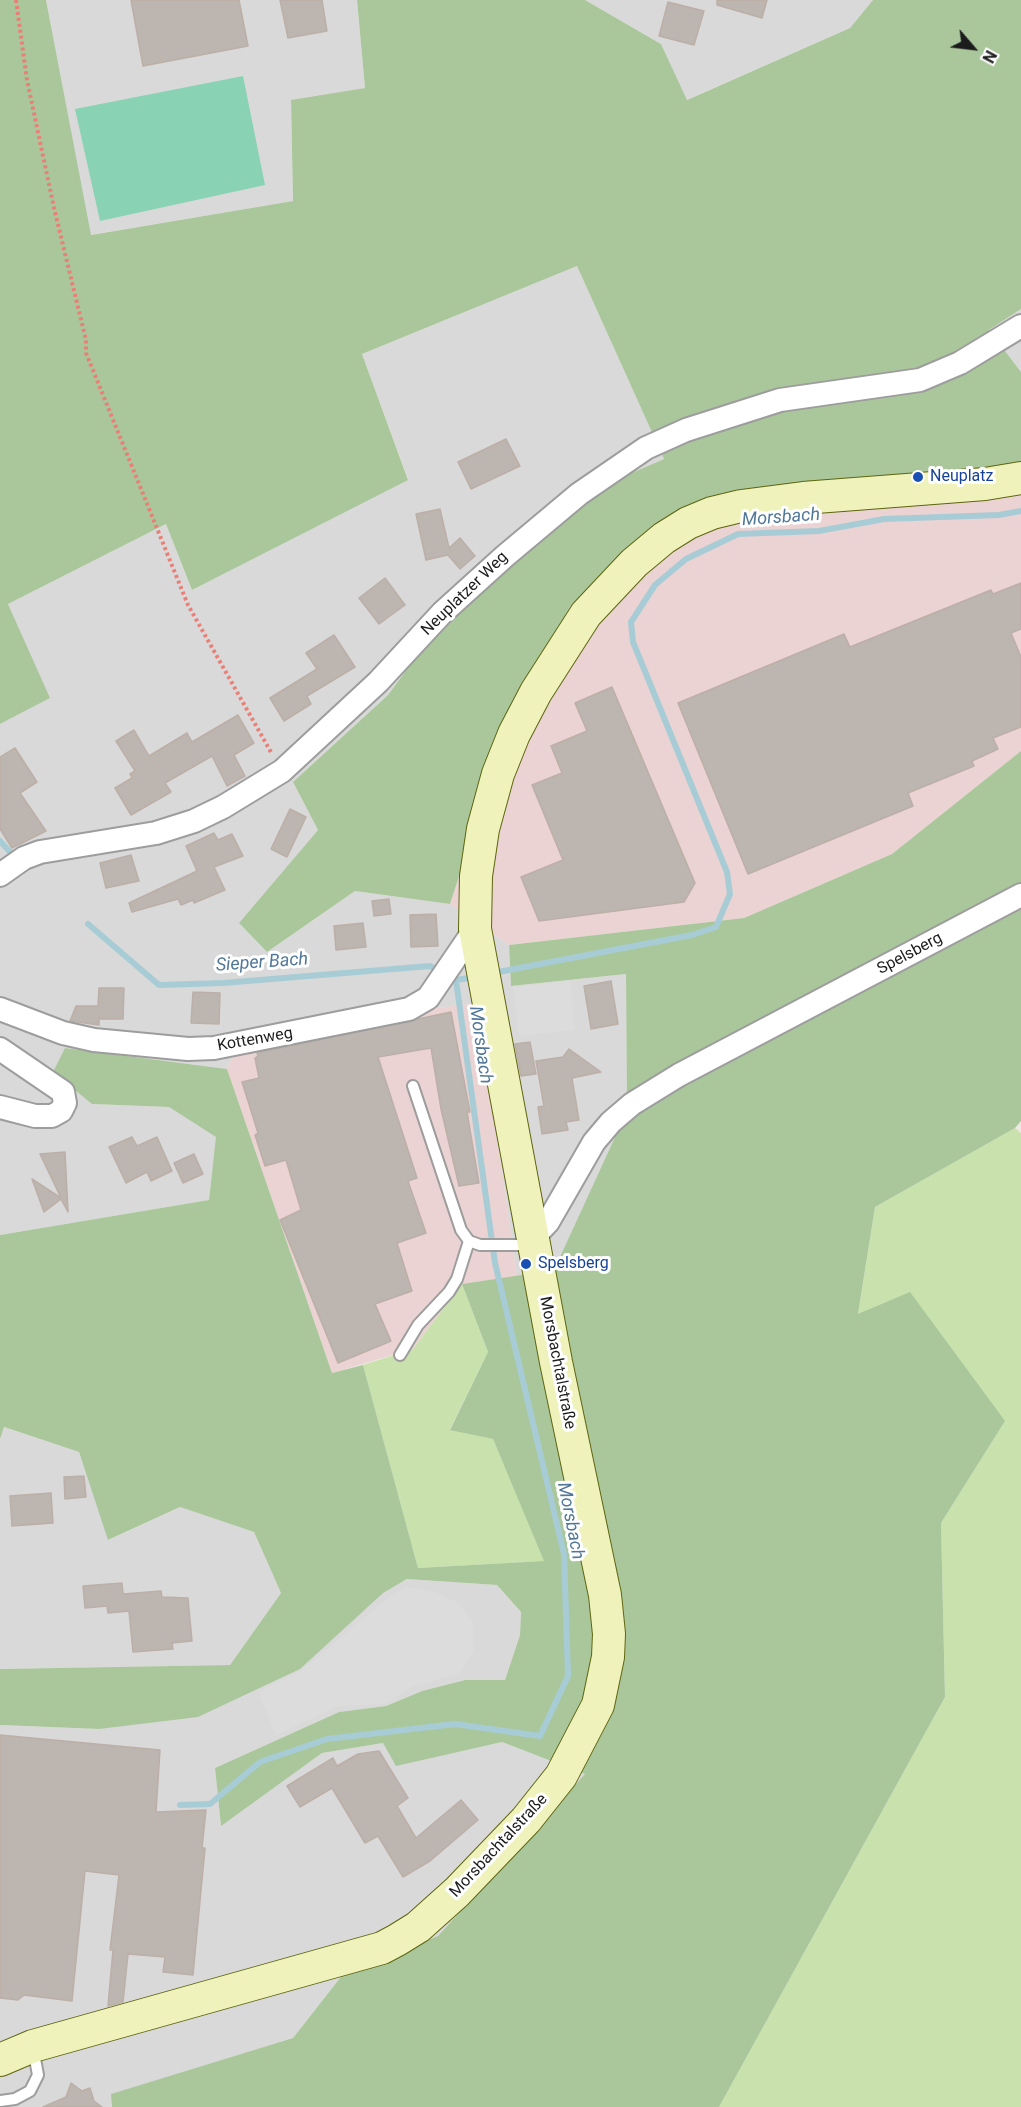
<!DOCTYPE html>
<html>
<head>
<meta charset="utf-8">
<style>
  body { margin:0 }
  #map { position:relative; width:1021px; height:2107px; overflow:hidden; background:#ece9e3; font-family:Roboto,sans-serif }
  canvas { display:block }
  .north { position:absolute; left:943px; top:18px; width:60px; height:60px; -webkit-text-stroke:4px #fff; paint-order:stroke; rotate:118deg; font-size:16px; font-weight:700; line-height:24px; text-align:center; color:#1c1c1c }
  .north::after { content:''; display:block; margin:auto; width:21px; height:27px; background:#1c1c1c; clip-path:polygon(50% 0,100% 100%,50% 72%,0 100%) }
</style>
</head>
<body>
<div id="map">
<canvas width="1021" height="2107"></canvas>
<div class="north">N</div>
</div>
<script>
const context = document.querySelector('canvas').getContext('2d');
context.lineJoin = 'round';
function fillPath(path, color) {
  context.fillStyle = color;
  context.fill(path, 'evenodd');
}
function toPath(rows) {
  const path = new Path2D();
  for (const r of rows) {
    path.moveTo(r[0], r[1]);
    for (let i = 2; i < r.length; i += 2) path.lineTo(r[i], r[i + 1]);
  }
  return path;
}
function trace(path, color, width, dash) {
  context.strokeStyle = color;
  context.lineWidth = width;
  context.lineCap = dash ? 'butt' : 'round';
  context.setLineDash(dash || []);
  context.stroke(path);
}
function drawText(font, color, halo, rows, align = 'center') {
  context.font = font + ' Roboto,sans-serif';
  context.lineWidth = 6;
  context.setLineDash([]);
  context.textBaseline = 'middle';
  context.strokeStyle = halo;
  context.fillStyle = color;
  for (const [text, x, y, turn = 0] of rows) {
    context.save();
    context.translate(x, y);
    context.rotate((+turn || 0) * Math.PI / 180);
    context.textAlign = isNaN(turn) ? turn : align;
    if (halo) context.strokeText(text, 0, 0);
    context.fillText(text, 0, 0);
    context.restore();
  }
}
fillPath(toPath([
  [46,0,357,0,365,88,291,101,293,201,90,235],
  [585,0,873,0,850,28,686,100,661,44],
  [577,266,664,459,576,497,443,620,388,695,293,782,318,830,239,923,267,952,355,891,450,904,509,945,511,986,626,974,627,1111,554,1270,517,1276,478,1003,245,1032,227,1069,65,1048,92,1104,169,1107,217,1137,209,1200,0,1235,0,724,49,698,8,604,166,524,192,590,408,479,362,354],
  [1021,309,1021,372,989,330],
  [3,1427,79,1452,109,1540,180,1507,254,1532,281,1593,230,1665,0,1669,0,1439],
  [408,1579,497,1585,521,1612,520,1635,505,1680,465,1680,422,1691,386,1706,339,1712,215,1768,221,1825,322,1753,383,1743,396,1765,502,1742,585,1774,438,1936,344,1973,293,2038,112,2094,112,2107,0,2107,0,1725,99,1729]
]), '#dad9d9');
fillPath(toPath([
  [1021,463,1021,751,892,854,744,918,509,945,450,904,515,705,570,607,654,526],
  [478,1003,517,1276,462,1284,413,1349,332,1373,227,1069,245,1032]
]), '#ebd3d3');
fillPath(toPath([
  [1015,1128,1021,1133,1021,2107,719,2107,945,1697,941,1523,1005,1421,858,1315,875,1207],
  [462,1284,488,1352,450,1429,493,1439,545,1561,418,1568,363,1365,413,1349]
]), '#c8e1ad');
fillPath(toPath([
  [0,0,46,0,91,235,293,201,291,100,365,88,357,0,585,0,661,44,687,100,850,28,873,0,1021,0,1021,309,989,330,1021,372,1021,463,654,526,570,607,515,705,450,904,355,891,267,952,239,923,318,830,293,782,388,695,443,620,576,497,664,459,577,266,362,354,408,480,192,590,166,524,8,604,50,698,0,724],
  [1021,751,1021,1121,1015,1128,875,1207,858,1314,910,1292,1005,1421,941,1523,945,1697,719,2107,112,2107,111,2094,293,2038,344,1973,438,1936,585,1774,502,1742,396,1766,383,1743,322,1753,221,1826,215,1768,339,1712,386,1706,422,1691,465,1680,505,1680,520,1635,521,1612,497,1585,407,1579,383,1593,300,1669,198,1717,99,1729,0,1725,0,1669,230,1665,281,1593,254,1532,180,1507,108,1540,79,1452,4,1427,0,1439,0,1235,209,1200,216,1137,169,1107,92,1104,53,1072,65,1048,227,1069,332,1373,363,1365,418,1568,544,1561,493,1439,450,1430,488,1352,462,1284,554,1270,627,1111,626,974,511,986,509,945,744,918,892,854]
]), '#aac79c');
fillPath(toPath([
  [243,76,265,185,100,221,75,109]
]), '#89d3b4');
fillPath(toPath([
  [570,981,575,1030,519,1036,513,987],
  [407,1587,433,1591,459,1603,473,1622,474,1651,460,1673,414,1686,385,1704,339,1706,276,1735,258,1692,301,1671,391,1595]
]), '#dcdcdc');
trace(toPath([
  [0,841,11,853],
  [88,924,159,985,223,983,430,966,441,972],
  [493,973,692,935,716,927,730,894,727,872,633,642,631,622,655,585,686,559,738,534,819,531,884,519,999,515,1021,511],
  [180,1805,210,1804,260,1762,327,1739,455,1724,540,1736,568,1676,564,1554,495,1263,456,980,475,977]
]), '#a7ccd5', 6);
const building = toPath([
  [131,0,239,0,248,46,143,66,131,0],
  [280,0,322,0,327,31,288,38,280,0],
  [717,0,767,0,762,18,717,5,717,0],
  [668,2,704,11,694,45,659,36,668,2],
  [506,439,520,466,471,489,458,462,506,439],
  [440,509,449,548,460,538,475,556,460,569,448,555,426,560,416,514,440,509],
  [385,578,405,605,379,624,359,598,385,578],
  [1021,583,1021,629,1011,633,1021,657,1021,727,993,738,998,749,972,761,974,766,908,793,913,806,748,874,678,703,844,634,850,647,991,590,993,594,1021,583],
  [334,635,355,667,307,696,311,704,284,721,270,698,317,669,306,653,334,635],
  [612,687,695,883,684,902,539,921,521,877,563,860,532,785,562,773,551,746,587,731,575,703,612,687],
  [238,715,254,743,234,755,245,776,227,786,212,756,165,783,171,792,131,815,115,788,132,778,130,774,135,771,116,741,134,730,149,756,187,733,192,742,238,715],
  [15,748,37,782,20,793,46,831,12,848,0,829,0,757,15,748],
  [290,809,306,817,287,857,271,849,290,809],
  [214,833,218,840,232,834,243,856,214,867,225,890,194,903,193,900,181,905,178,899,132,912,129,903,197,871,186,846,214,833],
  [131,855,139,881,106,888,100,863,131,855],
  [389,899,391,914,374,916,372,901,389,899],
  [436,914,438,946,411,947,410,915,436,914],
  [363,923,366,947,336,950,334,926,363,923],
  [611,981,618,1024,591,1029,584,986,611,981],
  [99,988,124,988,123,1019,99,1019,99,1025,70,1021,76,1006,98,1006,99,988],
  [193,992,220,993,219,1024,191,1023,193,992],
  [451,1012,470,1112,467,1112,479,1183,459,1186,441,1109,431,1048,378,1057,417,1178,408,1181,426,1233,397,1243,412,1291,375,1304,391,1341,338,1363,280,1220,301,1210,286,1160,265,1166,255,1135,258,1133,242,1082,259,1078,255,1058,258,1056,257,1053,451,1012],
  [530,1042,536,1074,521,1076,515,1044,530,1042],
  [569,1049,601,1072,572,1078,579,1120,566,1122,568,1130,542,1134,538,1107,544,1106,536,1061,563,1057,569,1049],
  [132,1137,137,1146,157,1137,172,1171,151,1181,147,1172,126,1183,109,1147,132,1137],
  [65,1152,68,1212,61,1199,44,1212,32,1179,61,1198,40,1154,65,1152],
  [194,1154,203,1174,183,1183,174,1163,194,1154],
  [84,1476,86,1497,65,1499,64,1477,84,1476],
  [51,1493,53,1523,12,1526,10,1496,51,1493],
  [122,1583,123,1594,161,1591,162,1597,188,1598,192,1641,172,1643,173,1649,133,1652,129,1611,108,1613,107,1606,85,1608,83,1586,122,1583],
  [0,1735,160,1750,156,1812,206,1810,202,1848,205,1848,193,1975,163,1972,165,1957,128,1954,123,2002,108,2006,113,1950,110,1950,119,1875,85,1871,72,2001,24,1995,18,2000,0,1998,0,1735],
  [379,1751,408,1798,397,1806,416,1838,461,1800,478,1820,430,1861,403,1877,378,1836,365,1843,332,1788,300,1807,287,1786,333,1758,337,1766,358,1754,379,1751],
  [71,2083,82,2091,90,2088,94,2101,102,2107,43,2107,66,2097,71,2083]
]);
fillPath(building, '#bcb5b0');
trace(building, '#bcafa7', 1.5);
const lane = toPath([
  [413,1086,461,1230,469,1241,480,1245,530,1245],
  [400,1355,418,1325,449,1292,457,1279,469,1241],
  [0,2101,15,2099,30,2091,38,2075,33,2048]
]);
const street = toPath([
  [0,875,24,858,40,852,156,833,194,821,223,807,282,771,378,682,442,613,505,556,579,494,646,448,686,430,780,400,920,380,960,363,1021,326],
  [0,1009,63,1033,94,1040,188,1049,214,1048,409,1009,428,998,475,929],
  [0,1049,63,1092,65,1103,61,1111,52,1116,35,1116,0,1107],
  [532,1239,548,1222,594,1142,611,1122,632,1104,679,1075,1021,895]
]);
const secondary = toPath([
  [0,2060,33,2046,382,1948,397,1940,418,1927,457,1892,526,1820,561,1776,598,1705,608,1657,609,1634,605,1595,556,1362,475,929,476,876,483,829,498,774,514,734,536,692,586,614,634,563,664,538,688,523,712,513,741,506,803,498,985,484,1021,478]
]);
trace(lane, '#9d9d9d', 14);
trace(street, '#9d9d9d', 26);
trace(secondary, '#5e6510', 34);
trace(toPath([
  [16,0,27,80,54,208,86,340,86,353,188,605,272,754]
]), '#e97f76', 4, [3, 3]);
trace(lane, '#fff', 10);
trace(street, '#fff', 22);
trace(secondary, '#f0f2bb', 32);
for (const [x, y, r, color] of [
  [918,477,6,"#1a4fb4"],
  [526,1264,6,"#1a4fb4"]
]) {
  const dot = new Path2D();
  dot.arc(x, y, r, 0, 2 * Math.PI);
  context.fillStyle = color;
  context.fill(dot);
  trace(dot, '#fff', 2);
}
drawText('16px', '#164399', '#fff', [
  ["Neuplatz",930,477],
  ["Spelsberg",538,1264]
], 'left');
drawText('16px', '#1c1c1c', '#fff', [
  ["Neuplatzer Weg",465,594,-44],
  ["Spelsberg",910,954,-28],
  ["Kottenweg",255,1040,-10],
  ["Morsbachtalstraße",557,1363,79],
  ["Morsbachtalstraße",499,1846,-47]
]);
drawText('italic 18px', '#517799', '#fff', [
  ["Morsbach",781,518,-4],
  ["Sieper Bach",262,963,-4],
  ["Morsbach",480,1045,82],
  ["Morsbach",570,1521,79]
]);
</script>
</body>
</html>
